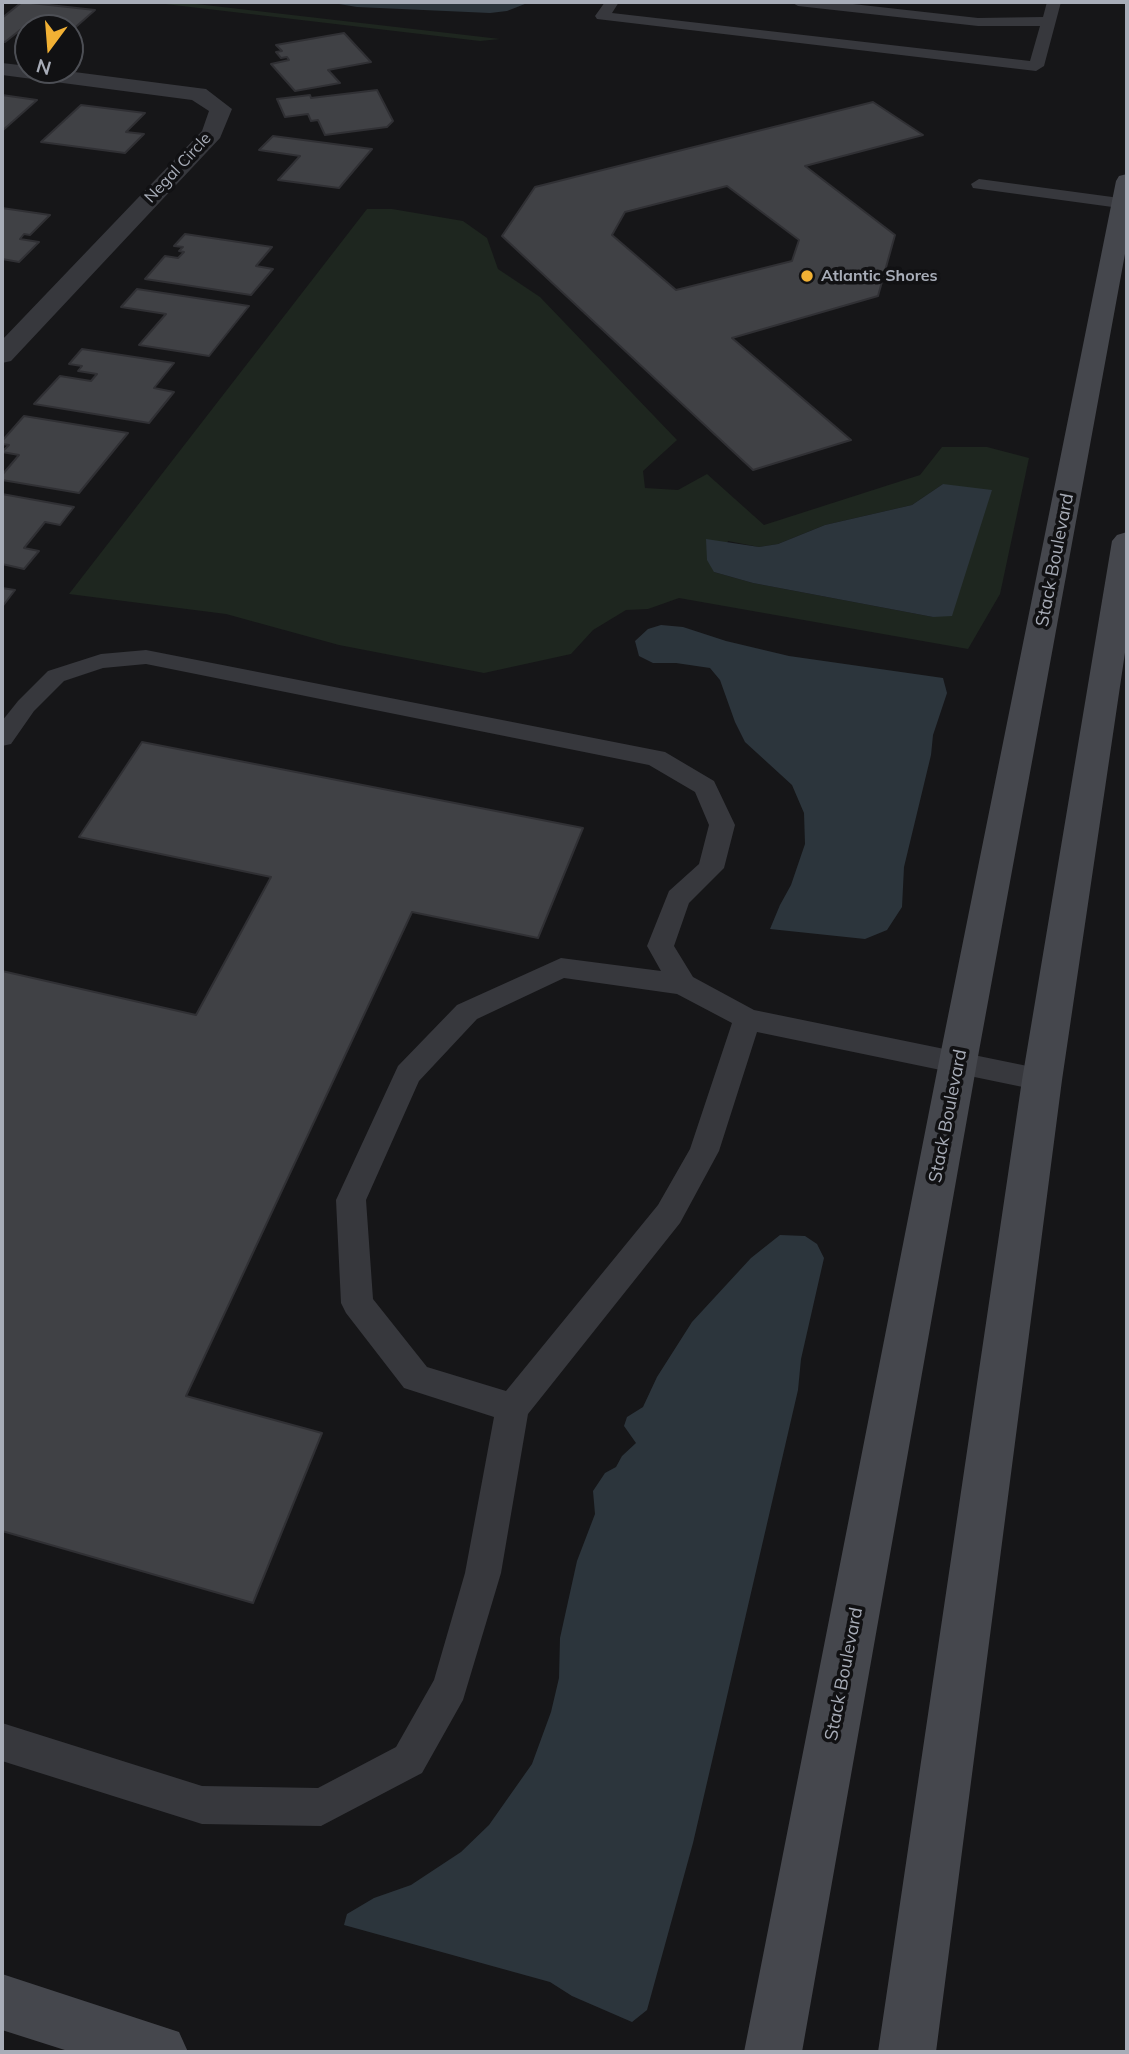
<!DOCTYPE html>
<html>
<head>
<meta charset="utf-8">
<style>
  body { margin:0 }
  #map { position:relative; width:1129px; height:2054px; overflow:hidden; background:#161618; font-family:Mulish,sans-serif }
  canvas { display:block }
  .frame { position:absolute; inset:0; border:4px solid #a8adb8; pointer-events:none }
  .north { position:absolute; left:14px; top:14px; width:70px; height:70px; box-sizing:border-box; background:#111113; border:2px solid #4d4f55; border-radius:50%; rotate:196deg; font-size:19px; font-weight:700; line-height:28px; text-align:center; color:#a8adb8 }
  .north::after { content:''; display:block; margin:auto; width:24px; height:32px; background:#f2b134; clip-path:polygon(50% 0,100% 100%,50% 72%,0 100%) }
</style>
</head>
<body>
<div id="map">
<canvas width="1129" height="2054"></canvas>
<div class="frame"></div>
<div class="north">N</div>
</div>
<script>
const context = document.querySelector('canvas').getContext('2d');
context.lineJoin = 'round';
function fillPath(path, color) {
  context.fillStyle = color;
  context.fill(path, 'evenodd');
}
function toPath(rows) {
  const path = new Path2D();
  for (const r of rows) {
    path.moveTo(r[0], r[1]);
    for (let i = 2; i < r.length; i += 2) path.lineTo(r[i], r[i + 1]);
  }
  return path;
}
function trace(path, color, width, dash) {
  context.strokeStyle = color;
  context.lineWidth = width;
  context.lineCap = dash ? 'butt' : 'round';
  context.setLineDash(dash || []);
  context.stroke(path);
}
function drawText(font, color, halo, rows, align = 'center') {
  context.font = font + ' Mulish,sans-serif';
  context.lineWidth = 7;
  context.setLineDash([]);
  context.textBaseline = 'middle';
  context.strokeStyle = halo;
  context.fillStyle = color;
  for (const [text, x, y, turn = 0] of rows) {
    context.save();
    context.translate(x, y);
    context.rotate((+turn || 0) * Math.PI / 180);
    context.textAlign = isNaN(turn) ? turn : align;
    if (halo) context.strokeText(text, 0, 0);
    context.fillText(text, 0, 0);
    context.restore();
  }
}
fillPath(toPath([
  [148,2,179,2,500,39,480,41],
  [367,209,392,209,463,221,487,238,498,269,540,297,677,440,643,471,645,488,678,490,707,474,764,525,920,475,942,447,987,447,1029,458,1000,594,968,649,679,598,648,609,626,610,593,630,571,654,484,673,339,645,226,614,69,594],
  [943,484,933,617,753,583,714,572,728,541,759,547,778,544,825,525,912,505]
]), '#1e261f');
fillPath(toPath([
  [327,2,530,2,507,11,490,13,357,7],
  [943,484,992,490,952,616,933,617,753,583,714,572,707,560,706,539,759,547,778,544,825,525,912,505],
  [661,625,683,627,726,641,789,656,943,678,947,693,933,735,931,755,904,867,902,907,887,930,865,939,770,929,780,905,791,885,805,844,804,813,792,785,745,742,735,722,720,680,710,668,676,663,653,663,639,656,635,641,648,629],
  [780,1235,805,1236,817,1244,824,1258,801,1359,798,1390,693,1843,647,2010,632,2022,572,1996,550,1982,344,1925,347,1914,374,1898,411,1885,461,1852,489,1825,532,1764,551,1712,559,1678,560,1638,577,1561,595,1514,593,1491,605,1473,616,1467,622,1456,636,1443,624,1426,627,1417,643,1407,657,1377,692,1322,751,1258]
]), '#2c353c');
const building = toPath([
  [22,2,95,10,70,32,70,28,24,27,5,42,2,41,2,18,22,2],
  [344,33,371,62,328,70,340,83,295,91,271,64,289,60,287,57,281,58,276,52,282,51,276,45,344,33],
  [377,90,393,121,387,127,325,135,318,120,311,121,308,114,285,117,277,99,310,95,311,98,377,90],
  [2,95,37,100,2,131,2,95],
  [873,102,923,135,805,166,895,235,878,296,732,338,851,440,753,470,502,236,535,187,873,102],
  [727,186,799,240,792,261,676,290,612,235,625,212,727,186],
  [81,105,145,113,126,132,144,134,125,153,41,142,81,105],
  [273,136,372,149,339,188,278,180,300,156,259,150,273,136],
  [2,208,50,215,30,235,24,234,20,239,39,242,19,262,2,259,2,208],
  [185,234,272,247,256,266,273,269,251,295,145,279,165,256,178,258,184,252,179,251,183,247,174,246,185,234],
  [137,289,249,306,209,356,139,345,166,314,121,307,137,289],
  [82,349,174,363,154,388,174,392,149,423,34,404,60,376,91,381,97,374,78,371,82,366,69,364,82,349],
  [24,416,128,433,79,493,2,480,2,475,19,455,2,452,9,445,2,444,2,441,24,416],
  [2,494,74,507,60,525,45,522,24,548,39,551,24,569,2,564,2,494],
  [2,588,15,590,2,607,2,588],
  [142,742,583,828,538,938,412,912,186,1396,322,1433,253,1603,2,1531,2,971,196,1015,271,877,79,837,142,742]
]);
fillPath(building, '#404145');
trace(building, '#303034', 2);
fillPath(toPath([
  [605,2,619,2,612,13,1030,61,1040,26,978,26,798,6,791,2,835,2,978,18,1043,17,1047,2,1061,2,1044,66,1036,71,597,19,595,16,605,2],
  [979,179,1127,199,1127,209,973,188,971,184,979,179],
  [146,650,665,752,714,781,735,825,724,868,689,903,674,946,693,977,754,1010,1042,1069,1052,1072,1056,1080,1052,1088,1042,1091,757,1032,719,1151,680,1223,528,1414,501,1573,463,1700,422,1773,321,1826,202,1824,2,1761,2,1723,202,1786,318,1788,396,1747,434,1680,465,1573,494,1417,404,1388,346,1313,341,1303,336,1200,398,1066,457,1005,561,958,661,971,647,946,669,891,699,864,709,825,695,792,649,765,146,664,103,668,64,681,34,711,11,744,2,746,2,721,18,701,48,671,101,654,146,650],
  [564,978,677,994,732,1023,690,1149,658,1205,506,1391,427,1367,373,1299,366,1200,419,1081,477,1019,564,978]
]), '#37383d');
fillPath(toPath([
  [2,63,28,66,28,70,59,70,198,88,206,89,232,109,220,138,11,361,2,363,2,340,202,131,209,111,192,100,2,75,2,63]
]), '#37383d');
fillPath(toPath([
  [1127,174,1127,243,979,1051,802,2052,744,2052,941,1051,1116,181,1119,176,1127,174],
  [1127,532,1127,639,1062,1080,936,2052,878,2052,1022,1080,1112,541,1117,535,1127,532],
  [2,1974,179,2032,188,2052,71,2052,2,2030,2,1974]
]), '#45474d');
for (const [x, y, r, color] of [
  [807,276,7,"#f2b134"]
]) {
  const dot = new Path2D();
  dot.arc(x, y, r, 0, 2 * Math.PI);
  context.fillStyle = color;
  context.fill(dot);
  trace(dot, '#111113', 2.5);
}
drawText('16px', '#a8adb8', '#111113', [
  ["Negal Circle",178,168,-47]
]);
drawText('bold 16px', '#a8adb8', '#111113', [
  ["Atlantic Shores",821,276]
], 'left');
drawText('18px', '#a8adb8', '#111113', [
  ["Stack Boulevard",1055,560,-79],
  ["Stack Boulevard",948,1116,-79],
  ["Stack Boulevard",844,1674,-79]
]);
</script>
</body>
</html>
